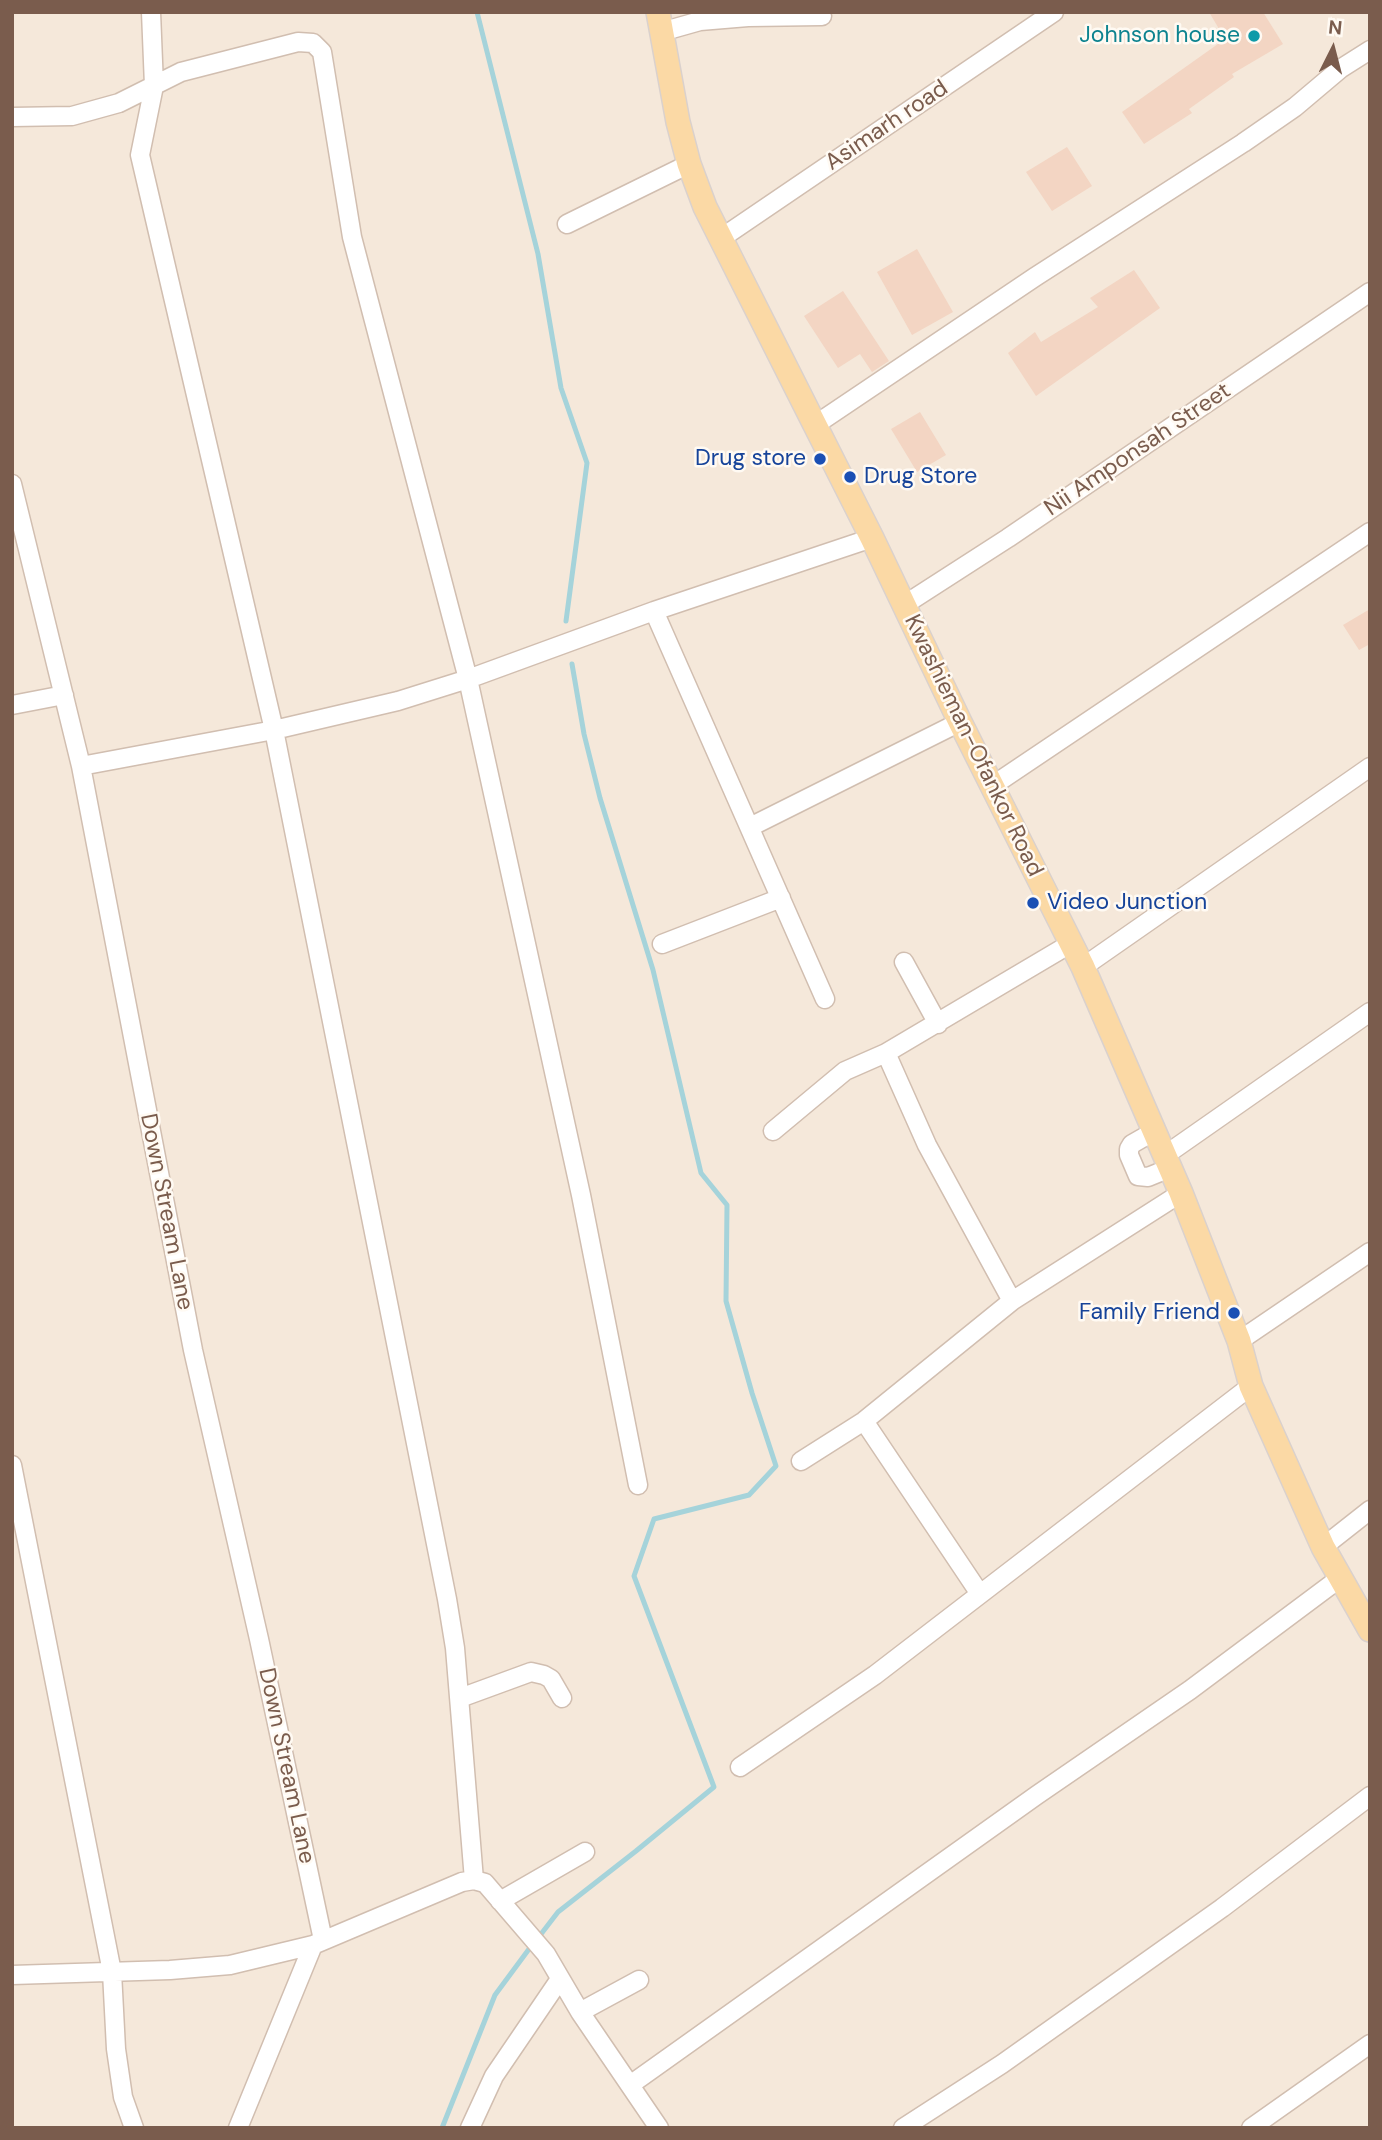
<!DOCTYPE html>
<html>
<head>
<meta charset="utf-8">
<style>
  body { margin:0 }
  #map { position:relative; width:1382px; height:2140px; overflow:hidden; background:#fdf6ec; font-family:"DM Sans",sans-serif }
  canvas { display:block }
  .frame { position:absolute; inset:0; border:14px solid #7a5c4d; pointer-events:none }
  .north { position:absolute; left:1298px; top:14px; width:70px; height:70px; -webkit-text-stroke:5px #fffaf3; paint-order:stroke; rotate:6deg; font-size:19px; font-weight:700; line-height:28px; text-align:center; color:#7a5c4d }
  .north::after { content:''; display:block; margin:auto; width:24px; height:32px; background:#7a5c4d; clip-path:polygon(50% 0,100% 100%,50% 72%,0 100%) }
</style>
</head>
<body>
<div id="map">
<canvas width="1382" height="2140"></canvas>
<div class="frame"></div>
<div class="north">N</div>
</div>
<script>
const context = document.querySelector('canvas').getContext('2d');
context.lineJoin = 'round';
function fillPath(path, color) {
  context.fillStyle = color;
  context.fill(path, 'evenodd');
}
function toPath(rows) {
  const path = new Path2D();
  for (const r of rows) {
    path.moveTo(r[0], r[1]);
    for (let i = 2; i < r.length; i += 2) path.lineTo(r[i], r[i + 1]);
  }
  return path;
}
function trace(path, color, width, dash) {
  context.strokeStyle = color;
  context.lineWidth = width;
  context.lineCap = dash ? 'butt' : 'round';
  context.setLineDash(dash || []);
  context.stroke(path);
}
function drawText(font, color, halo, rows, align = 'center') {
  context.font = font + ' "DM Sans",sans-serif';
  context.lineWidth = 5;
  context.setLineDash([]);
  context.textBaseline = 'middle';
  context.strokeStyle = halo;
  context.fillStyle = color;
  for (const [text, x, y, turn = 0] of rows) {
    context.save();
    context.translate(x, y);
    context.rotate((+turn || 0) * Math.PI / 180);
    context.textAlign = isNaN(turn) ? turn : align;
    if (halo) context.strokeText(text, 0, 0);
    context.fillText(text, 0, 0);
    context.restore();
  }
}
fillPath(toPath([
  [12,12,1370,12,1370,2128,12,2128]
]), '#f5e8da');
trace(toPath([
  [477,12,538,254,561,388,587,463,566,621],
  [538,1938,558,1912,636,1851,714,1787,634,1576,654,1519,749,1495,776,1466,752,1393,726,1301,727,1205,701,1173,653,970,600,798,584,734,572,664],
  [442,2128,495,1995,532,1945]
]), '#a5d3da', 5);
fillPath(toPath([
  [1209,12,1263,12,1283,44,1232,74,1234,77,1189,109,1192,113,1144,144,1122,112,1225,39],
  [1067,147,1092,186,1052,211,1026,172],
  [917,249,953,312,912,335,877,272],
  [1134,270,1160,308,1036,396,1008,353,1035,332,1041,342,1098,307,1090,298],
  [843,291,889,361,872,372,860,354,838,368,804,316],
  [920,412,946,455,917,472,891,429],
  [1370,609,1370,644,1359,650,1343,625]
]), '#f3d5c3');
const minor = toPath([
  [151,12,154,86,140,155,274,730,447,1599,455,1648,474,1880],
  [661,32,700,21,748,17,822,16],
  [12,117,72,116,119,103,181,72,298,42,313,43,322,52,352,237,468,679,581,1195,638,1485],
  [567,224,689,164],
  [720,239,1054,12],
  [815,425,1035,277,1243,143,1295,107,1340,69,1370,50],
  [12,484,81,766,193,1350,259,1639,323,1940],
  [904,605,1008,538,1370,292],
  [654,611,825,999],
  [12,705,64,695],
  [81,766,274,730,398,701,468,679,654,611,872,538],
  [992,786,1370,532],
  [750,827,960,722],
  [662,944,781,898],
  [904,962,938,1024],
  [1083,967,1370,767],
  [886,1053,927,1145,1012,1301],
  [773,1131,845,1071,886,1053,1070,944],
  [1153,1132,1132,1144,1129,1149,1129,1155,1138,1176,1148,1177,1170,1168],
  [1164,1156,1370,1012],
  [1239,1341,1370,1252],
  [864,1421,980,1594],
  [801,1461,864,1421,1012,1301,1181,1193],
  [12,1465,112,1972,116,2049,123,2097,134,2128],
  [1323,1547,1370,1510],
  [460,1698,531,1672,544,1675,551,1679,562,1698],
  [740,1767,875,1675,1251,1386],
  [500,1901,585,1852],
  [12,1975,170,1970,230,1965,313,1945,462,1882,474,1880,485,1883,546,1954,580,2012,659,2128],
  [580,2012,639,1980],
  [630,2085,1037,1795,1190,1690,1340,1578],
  [238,2128,313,1945],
  [470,2128,494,2076,560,1979],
  [903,2128,1002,2064,1222,1908,1370,1796],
  [1251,2128,1370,2044]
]);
const major = toPath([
  [658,12,678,122,689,164,705,207,872,538,960,722,1083,967,1181,1193,1239,1341,1251,1386,1323,1547,1370,1630]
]);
trace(minor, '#d1beb0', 21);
trace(major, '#dad1cd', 26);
trace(minor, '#fff', 18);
trace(major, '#fbd9a5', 23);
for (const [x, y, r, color] of [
  [1254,36,7,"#0f9aa8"],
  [820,459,7,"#1a4fb4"],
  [850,477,7,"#1a4fb4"],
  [1033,903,7,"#1a4fb4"],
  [1234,1313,7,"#1a4fb4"]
]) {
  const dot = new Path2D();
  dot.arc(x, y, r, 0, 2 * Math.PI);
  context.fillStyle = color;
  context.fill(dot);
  trace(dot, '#fffaf3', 2.5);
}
drawText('23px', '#0d838f', '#fffaf3', [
  ["Johnson house",1240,36]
], 'right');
drawText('23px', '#7a5c4d', '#fffaf3', [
  ["Asimarh road",887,126,-34],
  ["Nii Amponsah Street",1138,450,-34],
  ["Kwashieman-Ofankor Road",973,746,64],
  ["Down Stream Lane",166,1212,79],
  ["Down Stream Lane",286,1766,78]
]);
drawText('23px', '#164399', '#fffaf3', [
  ["Drug store",806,459],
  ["Drug Store",864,477,"left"],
  ["Video Junction",1047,903,"left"],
  ["Family Friend",1220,1313]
], 'right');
</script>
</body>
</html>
